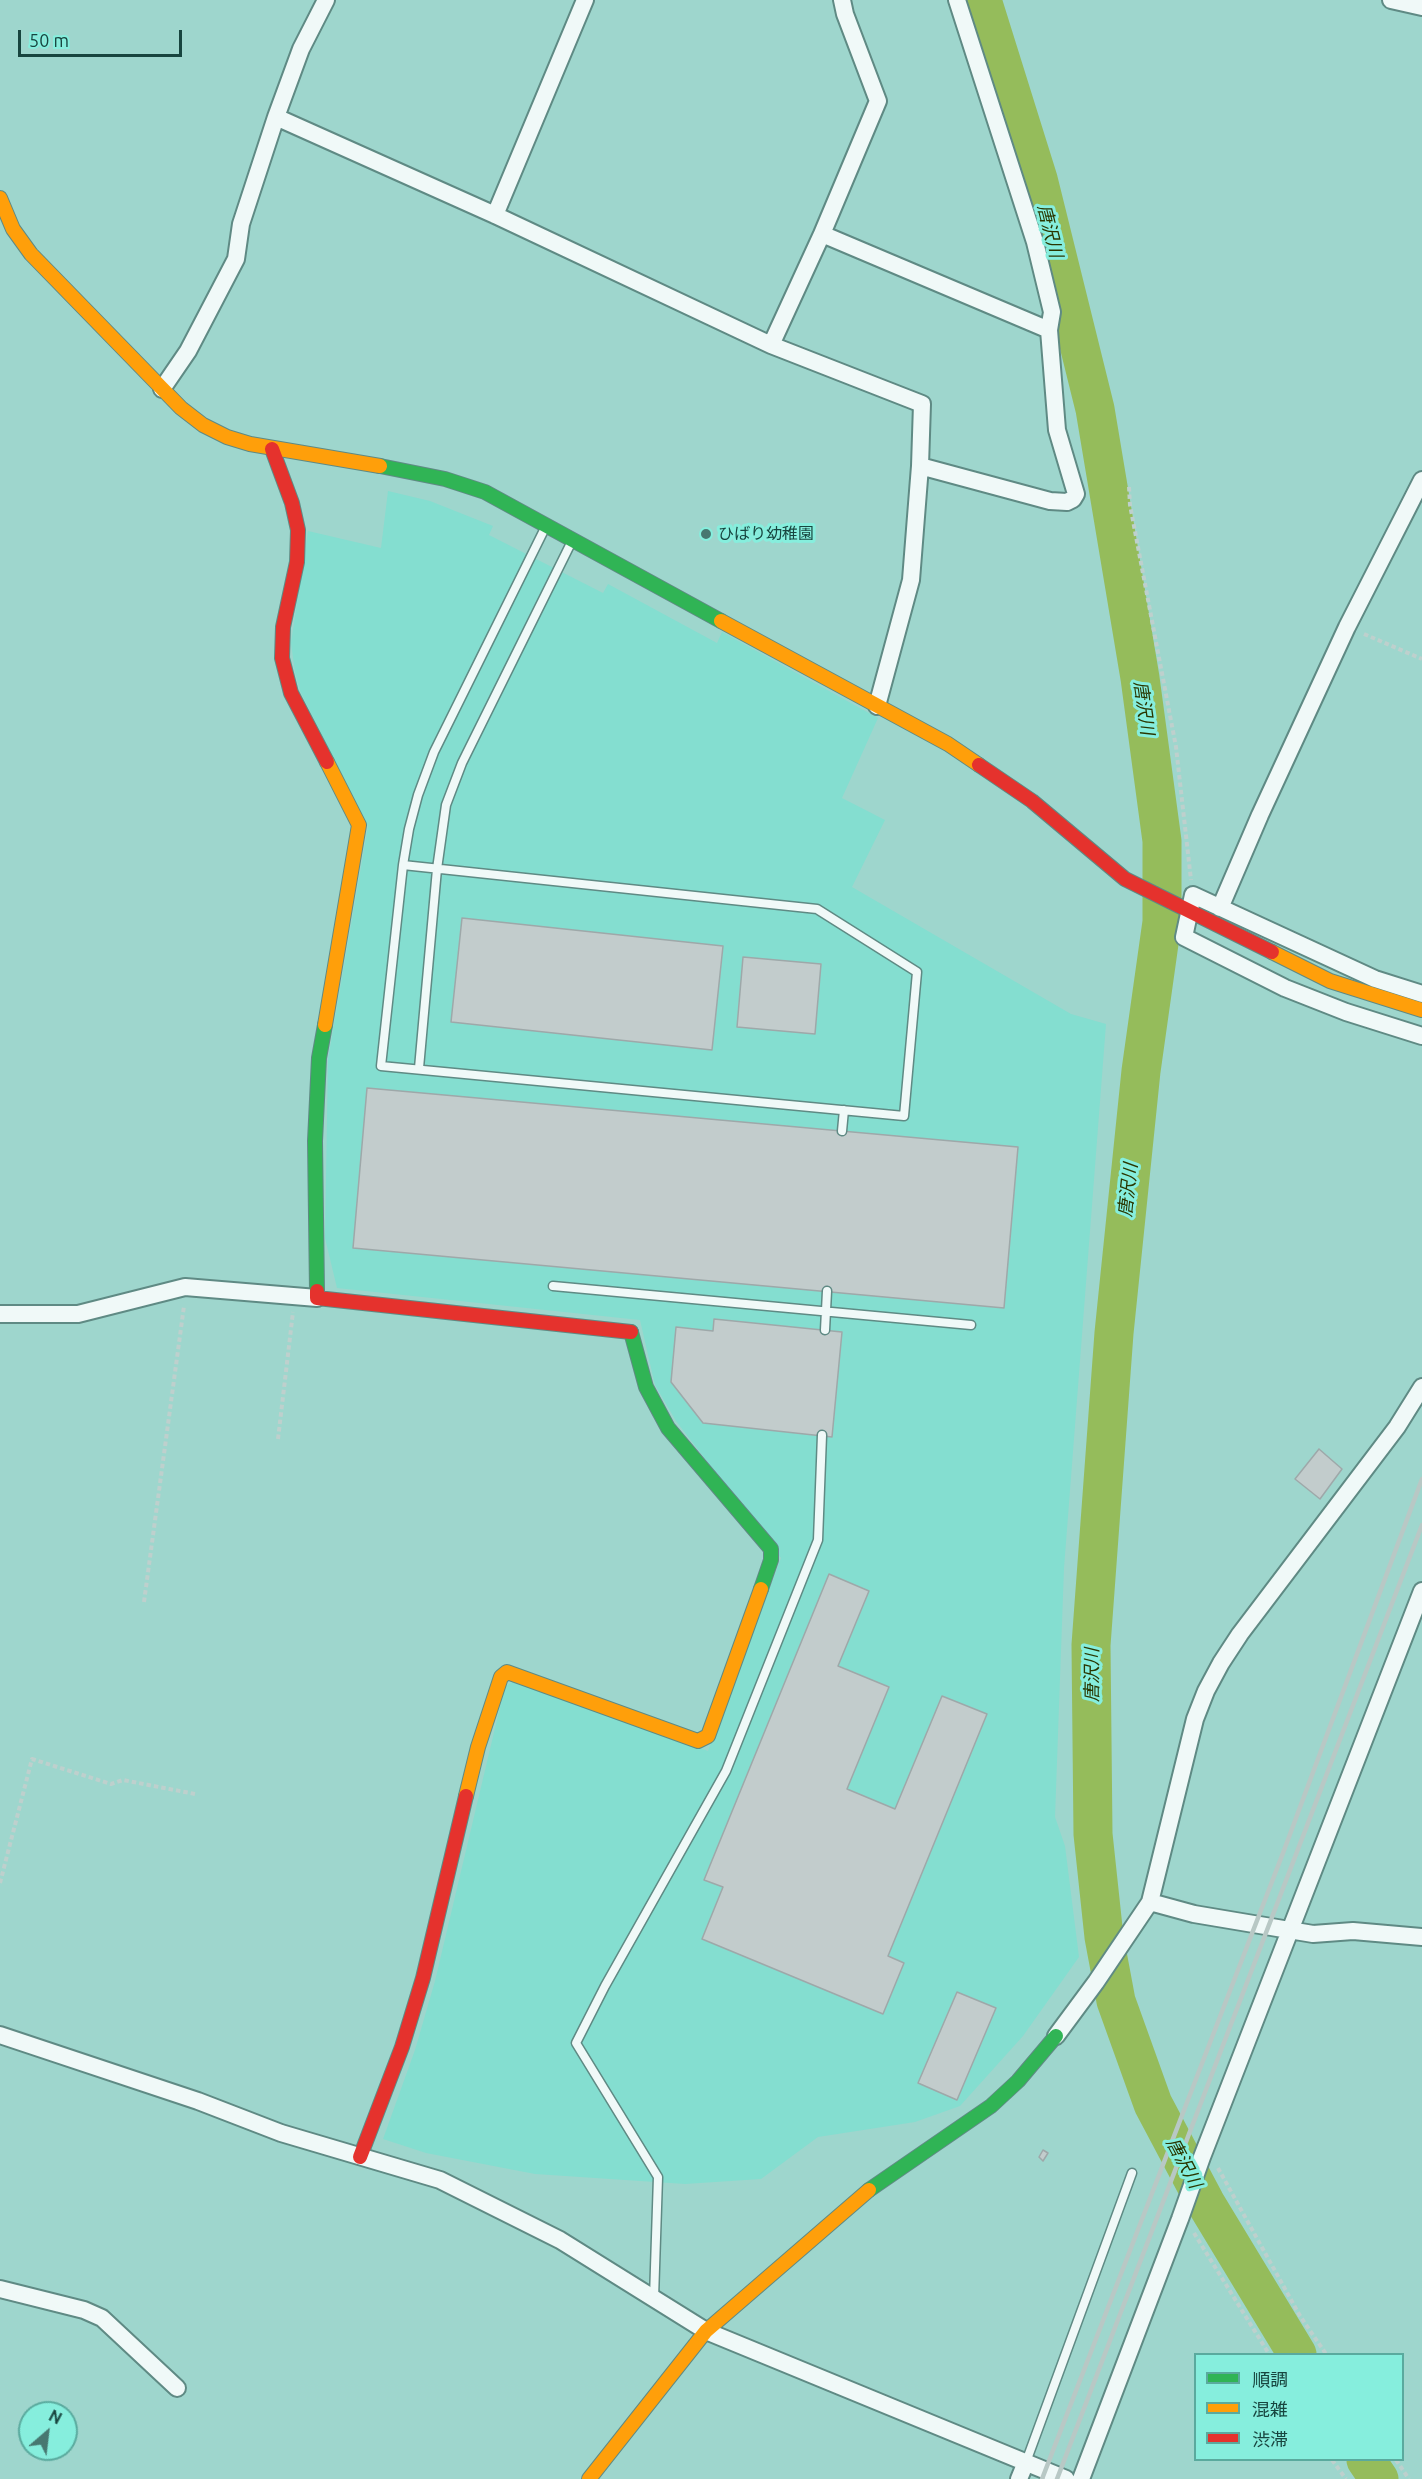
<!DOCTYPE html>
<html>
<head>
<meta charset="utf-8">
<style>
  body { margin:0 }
  #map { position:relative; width:1422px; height:2479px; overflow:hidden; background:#9ed6cd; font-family:Ubuntu,"Noto Sans JP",sans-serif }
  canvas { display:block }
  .legend { position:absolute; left:1194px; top:2353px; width:210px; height:108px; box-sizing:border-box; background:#86eedd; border:2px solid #5aaa9e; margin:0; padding:8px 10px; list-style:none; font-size:18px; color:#18453f }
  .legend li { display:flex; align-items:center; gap:12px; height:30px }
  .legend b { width:30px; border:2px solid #5aaa9e }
  .north { position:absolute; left:18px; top:2401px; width:60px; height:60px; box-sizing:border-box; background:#86eedd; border:2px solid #5aaa9e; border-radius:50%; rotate:28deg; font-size:16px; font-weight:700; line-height:24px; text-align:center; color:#18453f }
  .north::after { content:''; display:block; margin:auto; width:21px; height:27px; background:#477871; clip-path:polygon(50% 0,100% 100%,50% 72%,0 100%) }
  .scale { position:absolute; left:18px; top:30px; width:164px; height:27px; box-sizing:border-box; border:3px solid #18453f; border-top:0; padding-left:8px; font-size:18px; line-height:21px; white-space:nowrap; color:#18453f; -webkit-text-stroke:4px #86eedd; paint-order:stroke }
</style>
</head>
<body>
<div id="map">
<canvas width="1422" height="2479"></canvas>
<ul class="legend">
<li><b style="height:8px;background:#30b455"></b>順調</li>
<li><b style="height:8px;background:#ff9f0a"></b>混雑</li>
<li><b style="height:8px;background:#e5322d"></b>渋滞</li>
</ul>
<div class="north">N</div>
<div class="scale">50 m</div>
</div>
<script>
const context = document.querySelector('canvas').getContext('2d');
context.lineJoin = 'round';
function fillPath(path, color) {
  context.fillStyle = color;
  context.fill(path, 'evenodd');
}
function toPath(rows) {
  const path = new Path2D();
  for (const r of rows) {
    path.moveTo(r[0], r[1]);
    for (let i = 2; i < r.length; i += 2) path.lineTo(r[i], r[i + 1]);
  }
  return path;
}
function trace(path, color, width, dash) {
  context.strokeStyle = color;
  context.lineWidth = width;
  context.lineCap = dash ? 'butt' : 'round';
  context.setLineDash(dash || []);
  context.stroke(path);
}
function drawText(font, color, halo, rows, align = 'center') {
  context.font = font + ' Ubuntu,"Noto Sans JP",sans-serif';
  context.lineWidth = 6;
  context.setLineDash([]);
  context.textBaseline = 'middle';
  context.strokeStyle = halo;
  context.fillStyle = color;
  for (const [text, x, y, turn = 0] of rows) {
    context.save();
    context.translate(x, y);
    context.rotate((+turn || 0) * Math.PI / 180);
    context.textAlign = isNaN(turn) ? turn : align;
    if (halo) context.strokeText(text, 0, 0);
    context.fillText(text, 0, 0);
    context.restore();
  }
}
fillPath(toPath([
  [388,491,430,501,493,526,489,535,603,593,608,584,717,643,722,632,878,718,842,798,885,820,852,887,1071,1014,1106,1024,1064,1568,1055,1817,1065,1846,1079,1957,1023,2036,960,2106,915,2122,818,2137,761,2179,685,2184,535,2174,426,2153,383,2139,415,2050,435,1981,505,1686,515,1681,708,1751,781,1558,676,1421,655,1385,640,1320,337,1288,325,1238,328,1059,368,826,300,691,295,672,291,643,308,531,381,548]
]), '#84ded0');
trace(toPath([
  [982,0,1038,179,1095,409,1140,678,1162,841,1162,922,1141,1071,1114,1333,1091,1645,1093,1834,1104,1937,1116,2001,1153,2104,1205,2202,1297,2354],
  [1366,2460,1379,2479]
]), '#95bc5b', 39);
const building = toPath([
  [462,918,723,946,712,1050,451,1022,462,918],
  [743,957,821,964,815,1034,737,1027,743,957],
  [367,1088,1018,1147,1004,1308,353,1248,367,1088],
  [714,1319,842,1332,832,1437,703,1423,671,1382,676,1327,713,1331,714,1319],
  [1319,1449,1342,1469,1320,1499,1295,1479,1319,1449],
  [829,1574,869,1591,838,1666,889,1687,847,1789,895,1809,942,1696,987,1714,888,1956,904,1963,883,2014,702,1939,723,1887,704,1880,829,1574],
  [957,1992,996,2008,957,2100,918,2083,957,1992],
  [1043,2150,1048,2153,1043,2161,1039,2157,1043,2150]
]);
fillPath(building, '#c2cccc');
trace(building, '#9ea8a9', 1.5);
const lane = toPath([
  [403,865,817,909,917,972,904,1116,381,1066,403,865,409,829,418,795,434,752,546,526],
  [419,1068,437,869,446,805,462,763,572,541],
  [842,1131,844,1110],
  [553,1286,971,1325],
  [825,1330,827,1291],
  [654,2298,658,2177,576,2043,605,1986,726,1771,818,1540,822,1435],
  [1026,2462,1132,2173]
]);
const street = toPath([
  [1391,0,1422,7],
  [276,117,495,215,771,345,922,404,920,466,911,580,877,706],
  [495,215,585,0],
  [822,234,1049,330],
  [771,345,822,234,878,101,845,14,842,0],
  [162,389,188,351,236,259,241,224,276,117,301,49,326,0],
  [920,466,1050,501,1067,502,1073,499,1076,494,1057,430,1049,330,1052,312,1035,242,957,0],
  [1220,908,1260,815,1347,627,1422,480],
  [1422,994,1375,979,1193,895,1184,937,1285,988,1346,1012,1422,1036],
  [0,1314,78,1314,185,1287,317,1298],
  [1150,1902,1194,1914,1313,1934,1353,1931,1422,1937],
  [0,2035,198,2101,281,2133,440,2180,560,2240,706,2331,1066,2479],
  [1056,2036,1096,1982,1150,1902,1195,1719,1206,1691,1221,1663,1240,1634,1397,1427,1422,1387],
  [0,2289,84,2310,102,2318,177,2388],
  [1019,2479,1026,2462],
  [1081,2479,1180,2219,1202,2157,1422,1591]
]);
const fast = toPath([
  [380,466,445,479,485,492,721,621],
  [317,1291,315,1141,319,1058,325,1025],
  [631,1332,646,1387,668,1428,771,1549,771,1560,761,1589],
  [869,2190,991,2106,1018,2081,1056,2036]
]);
const slow = toPath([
  [0,198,13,229,31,254,181,408,203,425,227,437,250,444,380,466],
  [721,621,948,744,979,765],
  [1272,952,1330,981,1422,1010],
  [325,1025,359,825,327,762],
  [466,1796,478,1747,501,1677,507,1672,698,1741,708,1736,761,1589],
  [589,2479,706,2331,869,2190]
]);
const jam = toPath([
  [272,449,292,503,298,530,297,562,283,627,282,658,291,693,327,762],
  [979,765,1032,801,1125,879,1272,952],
  [317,1291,317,1298,631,1332],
  [360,2157,402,2047,423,1978,466,1796]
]);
trace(lane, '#5f8a84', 11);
trace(street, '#5f8a84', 20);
trace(fast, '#5f8a84', 16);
trace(slow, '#5f8a84', 16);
trace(jam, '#5f8a84', 16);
trace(toPath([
  [1129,487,1130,505,1176,747,1191,880],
  [1364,634,1422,659],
  [278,1439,293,1312],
  [144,1602,184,1306],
  [0,1883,32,1759,111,1784,123,1780,195,1794],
  [1218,2168,1300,2316,1326,2354],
  [1194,2233,1269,2354],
  [1332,2460,1346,2479],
  [1396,2460,1409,2479]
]), '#bed0cd', 4, [4.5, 3]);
trace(lane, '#f0f9f8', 8);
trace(street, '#f0f9f8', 16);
trace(fast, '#30b455', 14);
trace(slow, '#ff9f0a', 14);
trace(jam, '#e5322d', 14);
trace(toPath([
  [1042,2479,1283,1853,1422,1479],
  [1057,2479,1422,1525]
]), '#b8c8c5', 4.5);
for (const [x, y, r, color] of [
  [706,534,6,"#477871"]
]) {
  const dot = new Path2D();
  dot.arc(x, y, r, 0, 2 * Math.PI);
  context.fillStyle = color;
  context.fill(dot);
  trace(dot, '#86eedd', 2);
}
drawText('16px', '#18453f', '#86eedd', [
  ["ひばり幼稚園",718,534]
], 'left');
drawText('italic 18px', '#2a3600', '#86eedd', [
  ["唐沢川",1050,231,76],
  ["唐沢川",1144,708,82],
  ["唐沢川",1128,1190,-84],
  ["唐沢川",1092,1675,-90],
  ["唐沢川",1184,2163,62]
]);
</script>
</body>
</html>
